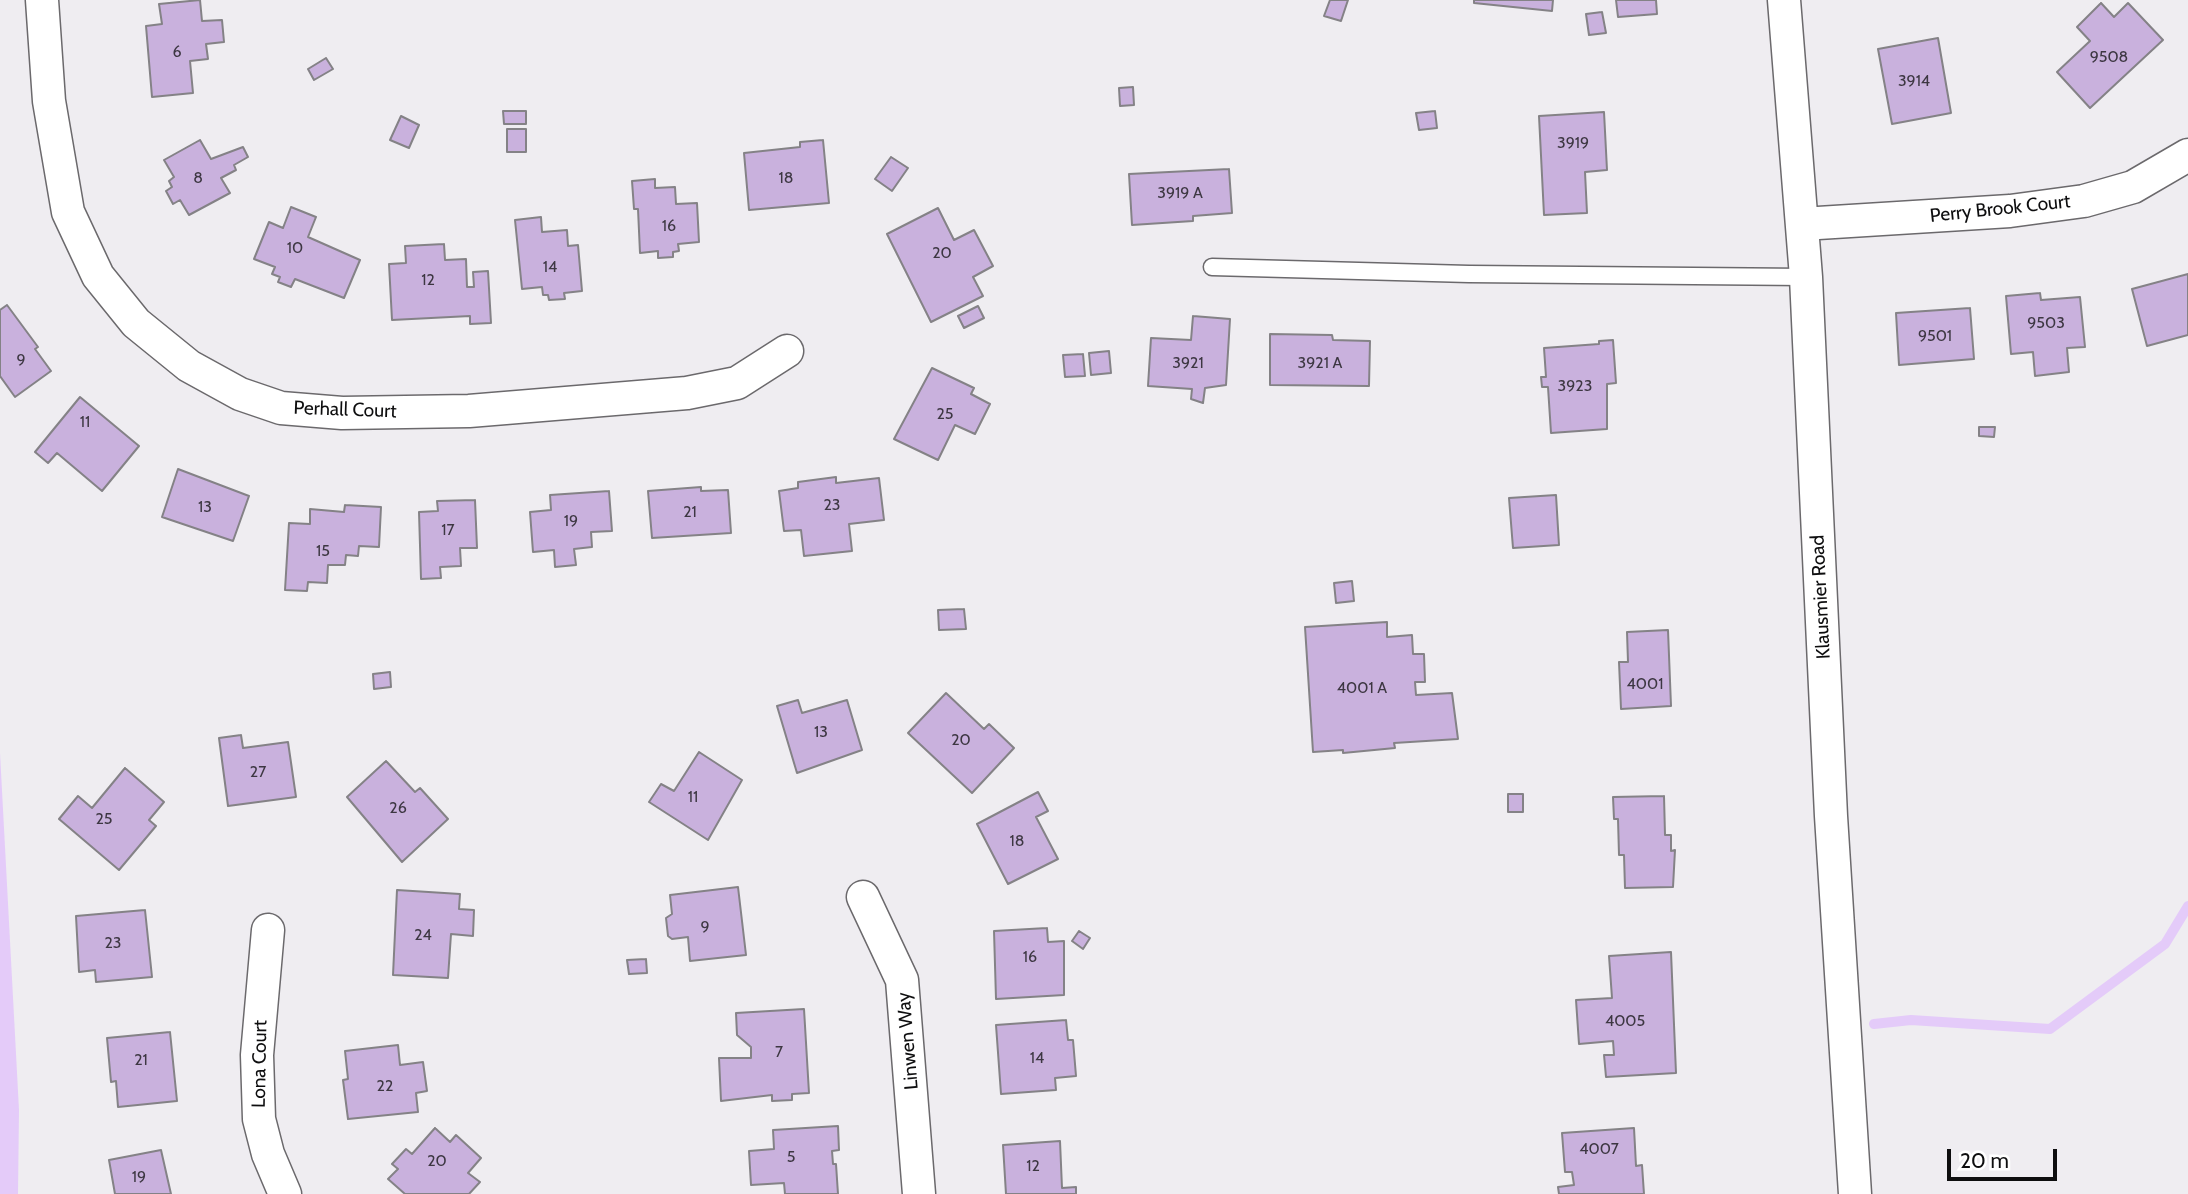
<!DOCTYPE html>
<html>
<head>
<meta charset="utf-8">
<style>
  body { margin:0 }
  #map { position:relative; width:2188px; height:1194px; overflow:hidden; background:#efedf1; font-family:Cabin,sans-serif }
  canvas { display:block }
  .scale { position:absolute; left:1947px; top:1149px; width:110px; height:32px; box-sizing:border-box; border:4px solid #0e0e0f; border-top:0; padding-left:9px; font-size:21px; line-height:24px; white-space:nowrap; color:#0e0e0f; -webkit-text-stroke:5px #fff; paint-order:stroke }
</style>
</head>
<body>
<div id="map">
<canvas width="2188" height="1194"></canvas>
<div class="scale">20 m</div>
</div>
<script>
const context = document.querySelector('canvas').getContext('2d');
context.lineJoin = 'round';
function fillPath(path, color) {
  context.fillStyle = color;
  context.fill(path, 'evenodd');
}
function toPath(rows) {
  const path = new Path2D();
  for (const r of rows) {
    path.moveTo(r[0], r[1]);
    for (let i = 2; i < r.length; i += 2) path.lineTo(r[i], r[i + 1]);
  }
  return path;
}
function trace(path, color, width, dash) {
  context.strokeStyle = color;
  context.lineWidth = width;
  context.lineCap = dash ? 'butt' : 'round';
  context.setLineDash(dash || []);
  context.stroke(path);
}
function drawText(font, color, halo, rows, align = 'center') {
  context.font = font + ' Cabin,sans-serif';
  context.lineWidth = 7;
  context.setLineDash([]);
  context.textBaseline = 'middle';
  context.strokeStyle = halo;
  context.fillStyle = color;
  for (const [text, x, y, turn = 0] of rows) {
    context.save();
    context.translate(x, y);
    context.rotate((+turn || 0) * Math.PI / 180);
    context.textAlign = isNaN(turn) ? turn : align;
    if (halo) context.strokeText(text, 0, 0);
    context.fillText(text, 0, 0);
    context.restore();
  }
}
fillPath(toPath([
  [0,753,19,1110,18,1194,0,1194]
]), '#e4cbf9');
trace(toPath([
  [1874,1024,1911,1020,2050,1029,2165,944,2188,906]
]), '#e4cbf9', 10);
const building = toPath([
  [200,0,202,21,222,20,224,42,206,44,208,59,190,61,193,93,152,97,146,26,162,24,159,4,200,0],
  [1330,0,1348,0,1341,21,1324,16,1330,0],
  [1474,0,1553,0,1552,11,1474,3,1474,0],
  [1616,0,1656,0,1657,14,1618,17,1616,0],
  [2101,3,2114,17,2128,3,2163,40,2090,108,2057,72,2090,41,2077,27,2101,3],
  [1602,12,1606,33,1589,35,1586,14,1602,12],
  [1938,38,1951,113,1892,124,1878,49,1938,38],
  [326,58,333,69,314,80,308,69,326,58],
  [1133,87,1134,105,1120,106,1119,88,1133,87],
  [503,111,526,111,526,124,504,124,503,111],
  [1435,111,1437,128,1419,130,1416,113,1435,111],
  [1604,112,1607,170,1585,172,1587,213,1544,215,1539,116,1604,112],
  [401,116,419,125,409,148,390,140,401,116],
  [507,129,526,129,526,152,507,152,507,129],
  [200,140,211,159,243,147,248,157,234,165,236,170,221,178,230,193,189,215,180,200,173,204,166,191,172,187,169,181,174,177,164,160,200,140],
  [823,140,829,203,749,210,744,153,800,147,800,142,823,140],
  [891,157,908,168,892,191,875,179,891,157],
  [1229,169,1232,213,1193,216,1193,221,1132,225,1129,174,1229,169],
  [655,179,655,188,675,187,676,204,697,203,699,242,678,244,679,251,673,252,673,257,658,258,658,251,640,253,638,209,634,209,632,181,655,179],
  [291,207,316,217,308,237,360,260,344,298,295,279,291,287,278,282,280,277,272,274,275,267,254,259,269,222,283,228,291,207],
  [938,208,954,240,974,230,993,266,973,277,983,296,931,322,887,234,938,208],
  [541,217,542,232,567,230,568,246,578,245,582,291,564,293,565,299,549,300,548,295,543,295,542,287,522,289,515,220,541,217],
  [444,244,445,260,466,259,467,287,474,287,473,272,488,271,491,323,470,324,470,316,392,320,389,264,406,263,405,246,444,244],
  [2188,274,2188,335,2147,346,2132,289,2188,274],
  [2040,293,2041,300,2080,297,2085,347,2067,348,2069,372,2035,376,2033,352,2011,354,2006,296,2040,293],
  [7,305,38,347,35,349,51,371,15,397,0,376,0,310,7,305],
  [978,306,984,318,964,328,958,316,978,306],
  [1970,308,1974,359,1899,365,1896,313,1970,308],
  [1193,316,1230,319,1226,385,1205,388,1203,403,1191,399,1192,389,1148,386,1151,338,1191,340,1193,316],
  [1270,334,1332,335,1333,340,1370,341,1369,386,1270,385,1270,334],
  [1613,340,1616,383,1607,384,1607,429,1551,433,1548,387,1542,387,1541,377,1546,377,1544,348,1599,344,1599,341,1613,340],
  [1109,351,1111,373,1091,375,1089,353,1109,351],
  [1083,354,1085,376,1065,377,1063,355,1083,354],
  [932,368,974,388,971,394,990,404,975,434,955,425,938,460,894,439,932,368],
  [80,397,139,446,102,491,57,453,48,463,35,452,80,397],
  [1979,427,1995,427,1994,437,1979,436,1979,427],
  [178,469,249,496,233,541,162,517,178,469],
  [836,477,836,483,879,478,884,520,849,524,852,551,804,556,801,530,784,531,779,491,798,488,798,482,836,477],
  [701,487,701,491,728,490,731,533,652,538,648,491,701,487],
  [609,491,612,531,591,532,592,547,574,549,576,565,555,567,554,550,533,552,530,512,551,510,550,495,609,491],
  [1556,495,1559,545,1513,548,1509,498,1556,495],
  [475,500,477,548,460,548,461,566,440,567,441,578,421,579,419,512,438,511,437,501,475,500],
  [345,505,381,507,379,547,359,546,358,556,346,555,345,565,328,565,327,583,308,582,307,591,285,590,289,523,310,524,310,509,344,512,345,505],
  [1352,581,1354,601,1336,603,1334,583,1352,581],
  [964,609,966,629,939,630,938,610,964,609],
  [1387,622,1387,637,1412,635,1413,654,1424,654,1425,682,1415,682,1416,695,1452,693,1458,739,1394,743,1395,748,1343,753,1343,750,1313,752,1305,627,1387,622],
  [1668,630,1671,706,1621,709,1619,662,1628,662,1627,632,1668,630],
  [390,672,391,687,374,689,373,674,390,672],
  [946,693,984,729,989,724,1014,748,972,793,908,733,946,693],
  [798,700,802,713,847,700,862,750,797,773,777,706,798,700],
  [241,735,243,748,288,742,296,797,228,806,219,738,241,735],
  [699,752,742,780,708,840,649,802,661,784,674,791,699,752],
  [386,761,415,792,420,788,448,819,402,862,347,797,386,761],
  [125,768,164,802,149,820,156,826,119,870,59,819,78,796,92,808,125,768],
  [1038,792,1048,811,1036,817,1058,859,1008,884,977,824,1038,792],
  [1508,794,1523,794,1523,812,1508,812,1508,794],
  [1664,796,1665,835,1671,835,1671,851,1675,850,1673,887,1625,888,1624,855,1619,855,1618,819,1614,819,1613,797,1664,796],
  [738,887,746,955,690,961,688,937,672,939,668,936,666,918,672,914,670,895,738,887],
  [397,890,460,894,459,909,474,910,473,936,451,934,448,978,393,975,397,890],
  [145,910,152,977,96,982,95,970,79,972,76,916,145,910],
  [1047,928,1048,942,1064,941,1064,995,996,999,994,931,1047,928],
  [1079,931,1090,938,1083,949,1072,941,1079,931],
  [1671,952,1676,1073,1606,1077,1604,1055,1614,1055,1613,1041,1579,1044,1576,1000,1612,998,1609,956,1671,952],
  [646,959,647,973,629,974,627,960,646,959],
  [804,1009,809,1093,792,1094,792,1100,772,1101,772,1095,721,1101,719,1058,751,1058,751,1047,737,1035,736,1013,804,1009],
  [1066,1020,1068,1040,1073,1040,1076,1076,1055,1078,1056,1090,1001,1094,996,1025,1066,1020],
  [170,1032,177,1101,118,1107,116,1081,111,1082,107,1038,170,1032],
  [398,1045,400,1065,423,1062,427,1091,416,1093,418,1112,348,1119,343,1080,348,1079,345,1051,398,1045],
  [838,1126,839,1150,832,1151,833,1164,836,1164,838,1194,785,1194,784,1183,751,1185,749,1151,774,1149,773,1130,838,1126],
  [435,1128,450,1142,456,1135,481,1158,468,1173,480,1182,469,1194,405,1194,388,1179,398,1169,392,1164,406,1149,412,1154,435,1128],
  [1634,1128,1636,1166,1642,1165,1644,1194,1559,1194,1558,1187,1574,1185,1572,1172,1565,1172,1562,1133,1634,1128],
  [1060,1141,1062,1188,1076,1187,1076,1194,1006,1194,1003,1145,1060,1141],
  [161,1150,171,1194,115,1194,109,1160,161,1150]
]);
fillPath(building, '#c9b1dd');
trace(building, '#848286', 2);
const service = toPath([
  [1212,267,1469,274,1806,277]
]);
const minor = toPath([
  [42,0,49,101,68,212,98,276,136,323,189,366,240,394,281,408,342,413,469,411,687,393,737,383,787,351],
  [1784,0,1806,277,1831,816,1855,1194],
  [1802,224,2010,211,2084,201,2133,187,2188,155],
  [863,897,902,980,919,1194],
  [268,930,257,1055,259,1119,268,1154,285,1194]
]);
trace(service, '#6b696c', 19);
trace(minor, '#6b696c', 35);
trace(service, '#fff', 16);
trace(minor, '#fff', 32);
drawText('16px', '#3d3742', null, [
  ["6",177,52],
  ["9508",2109,57],
  ["3914",1914,81],
  ["3919",1573,143],
  ["8",198,178],
  ["18",786,178],
  ["3919 A",1180,193],
  ["16",669,226],
  ["10",295,248],
  ["20",942,253],
  ["14",550,267],
  ["12",428,280],
  ["9503",2046,323],
  ["9501",1935,336],
  ["9",21,360],
  ["3921",1188,363],
  ["3921 A",1320,363],
  ["3923",1575,386],
  ["25",945,414],
  ["11",85,422],
  ["23",832,505],
  ["13",205,507],
  ["21",690,512],
  ["19",571,521],
  ["17",448,530],
  ["15",323,551],
  ["4001",1645,684],
  ["4001 A",1362,688],
  ["13",821,732],
  ["20",961,740],
  ["27",258,772],
  ["11",693,797],
  ["26",398,808],
  ["25",104,819],
  ["18",1017,841],
  ["9",705,927],
  ["24",423,935],
  ["23",113,943],
  ["16",1030,957],
  ["4005",1625,1021],
  ["7",779,1052],
  ["14",1037,1058],
  ["21",141,1060],
  ["22",385,1086],
  ["4007",1599,1149],
  ["5",791,1157],
  ["20",437,1161],
  ["12",1033,1166],
  ["19",139,1177]
]);
drawText('19px', '#0e0e0f', '#fff', [
  ["Perry Brook Court",2000,209,-6],
  ["Perhall Court",345,410,2],
  ["Klausmier Road",1821,597,-93],
  ["Linwen Way",908,1041,-95],
  ["Lona Court",260,1064,-89]
]);
</script>
</body>
</html>
